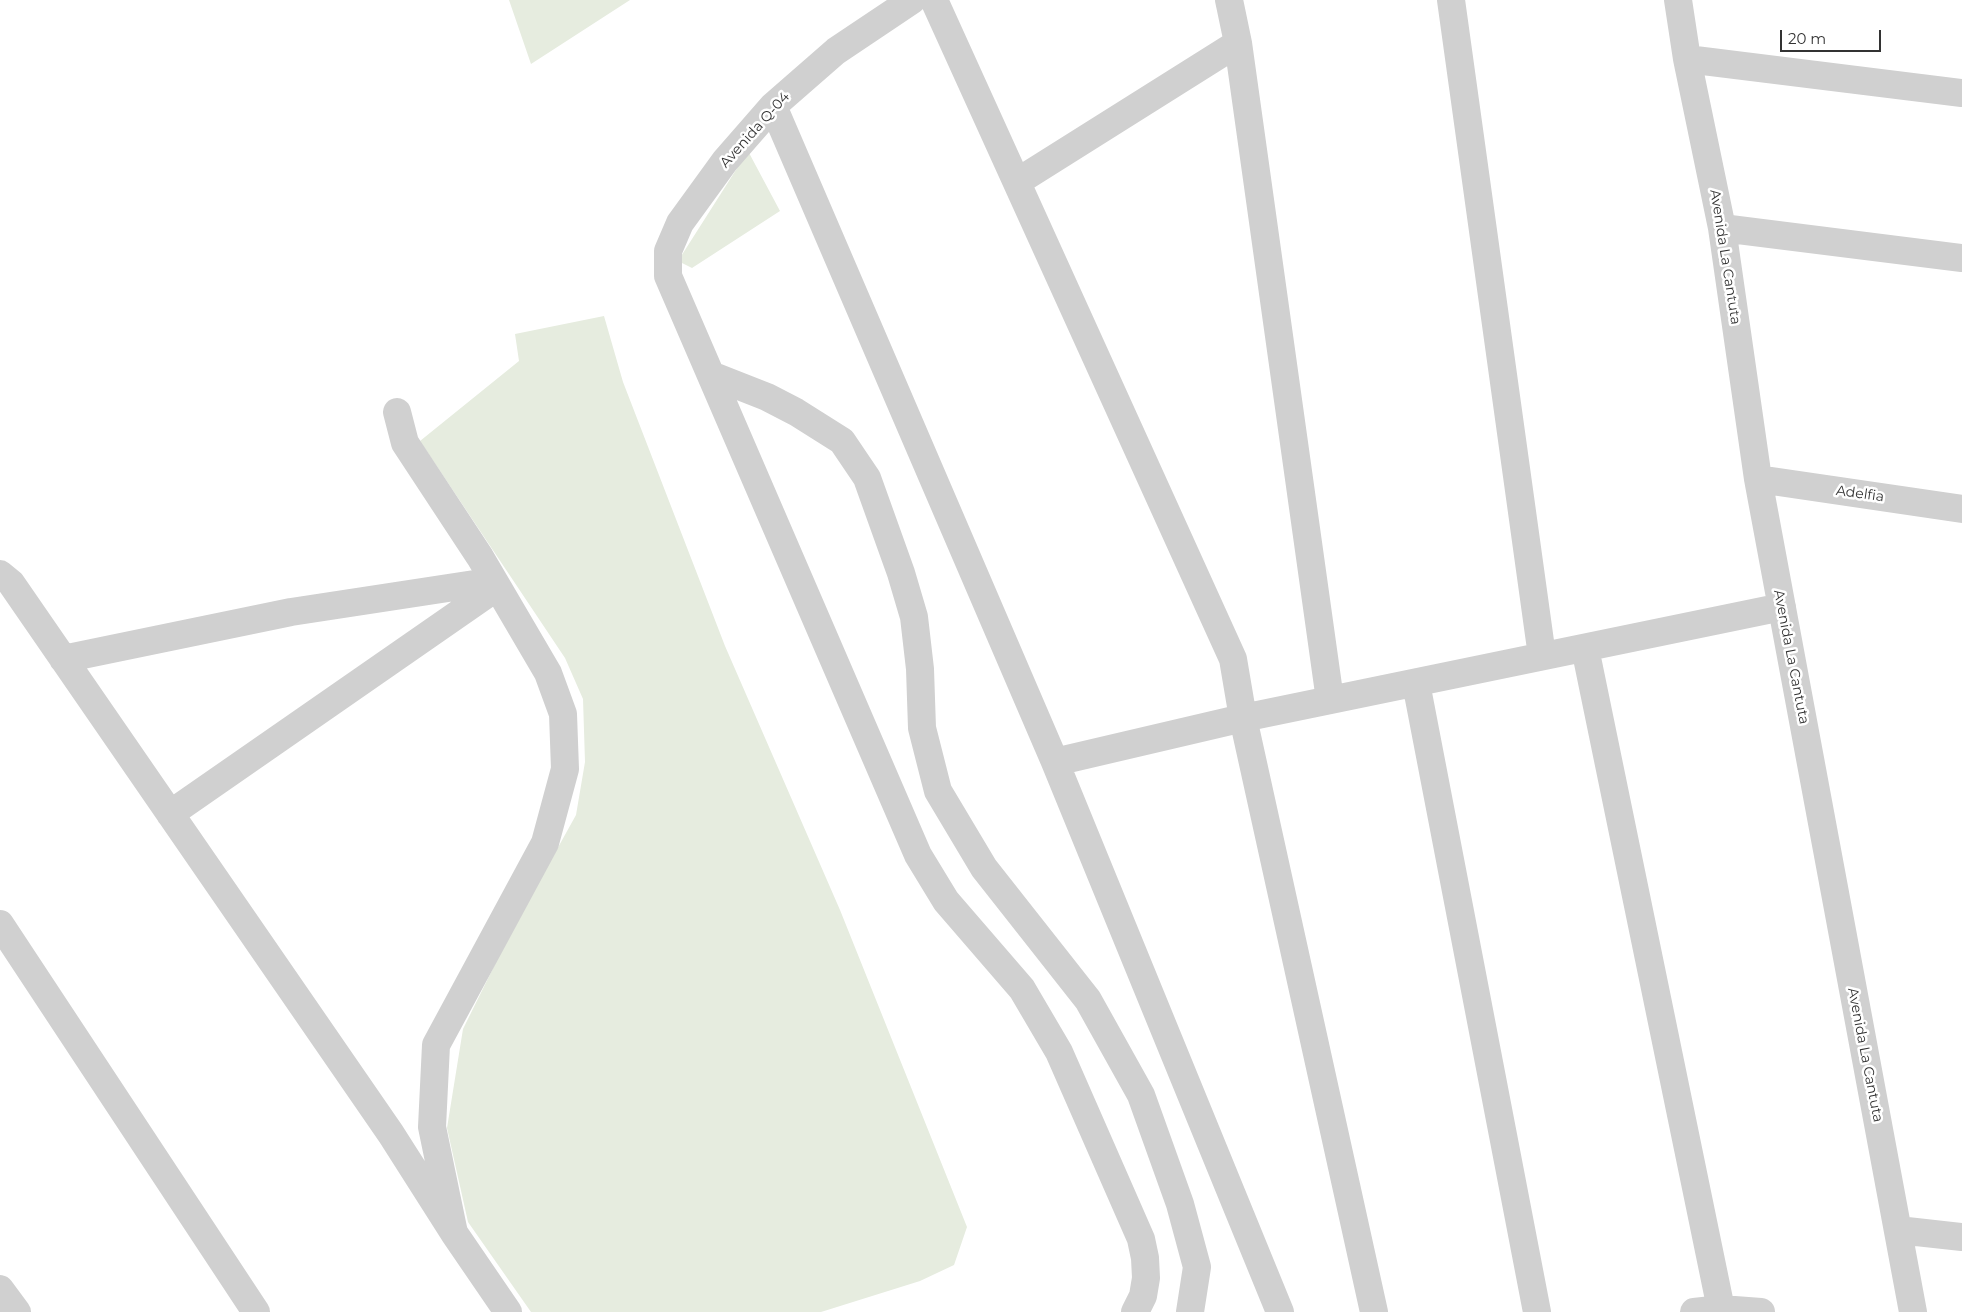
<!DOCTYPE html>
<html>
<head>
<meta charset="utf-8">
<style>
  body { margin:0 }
  #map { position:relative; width:1962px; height:1312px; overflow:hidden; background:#fff; font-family:Montserrat,sans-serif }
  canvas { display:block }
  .scale { position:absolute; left:1780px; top:30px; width:101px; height:22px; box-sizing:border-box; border:2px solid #333; border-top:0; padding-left:6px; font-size:15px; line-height:18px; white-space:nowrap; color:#333; -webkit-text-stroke:4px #fff; paint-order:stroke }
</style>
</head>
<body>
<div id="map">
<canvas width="1962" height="1312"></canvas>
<div class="scale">20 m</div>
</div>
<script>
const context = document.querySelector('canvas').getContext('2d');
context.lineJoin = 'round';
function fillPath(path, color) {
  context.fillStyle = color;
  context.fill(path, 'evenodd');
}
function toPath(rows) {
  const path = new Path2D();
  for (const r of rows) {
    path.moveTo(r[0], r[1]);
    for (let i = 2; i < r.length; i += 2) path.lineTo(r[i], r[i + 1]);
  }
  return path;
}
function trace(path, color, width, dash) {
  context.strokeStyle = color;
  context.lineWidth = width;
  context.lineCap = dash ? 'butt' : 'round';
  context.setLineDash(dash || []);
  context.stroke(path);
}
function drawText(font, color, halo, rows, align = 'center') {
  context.font = font + ' Montserrat,sans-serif';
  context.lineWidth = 5;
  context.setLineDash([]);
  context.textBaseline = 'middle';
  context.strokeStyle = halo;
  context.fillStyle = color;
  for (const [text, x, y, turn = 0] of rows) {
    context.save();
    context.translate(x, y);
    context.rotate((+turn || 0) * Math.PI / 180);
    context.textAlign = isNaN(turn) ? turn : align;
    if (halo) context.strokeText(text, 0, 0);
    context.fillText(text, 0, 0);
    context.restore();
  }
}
fillPath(toPath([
  [509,0,630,0,531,64],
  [748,151,780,211,692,268,678,261],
  [604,316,623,382,725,646,840,910,967,1227,954,1265,920,1281,821,1312,531,1312,468,1222,447,1128,463,1029,511,932,576,815,585,762,583,699,565,658,420,441,519,361,515,334]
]), '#e6ecdf');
trace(toPath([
  [912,0,836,51,773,106,725,161,680,223,668,251,668,276,918,855,946,901,1022,989,1059,1052,1141,1239,1145,1258,1146,1278,1143,1296,1135,1312],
  [934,0,1233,659,1243,718,1374,1312],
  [1229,0,1238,43,1330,700],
  [1451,0,1542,656],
  [1678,0,1687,59,1722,228,1758,479,1913,1312],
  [1687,59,1962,93],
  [773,106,1055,762,1280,1312],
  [1017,182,1238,43],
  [1722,228,1962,258],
  [711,375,767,397,796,412,842,441,867,478,901,573,914,617,920,669,922,728,938,791,984,868,1088,1000,1141,1095,1180,1204,1197,1267,1190,1312],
  [397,412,405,443,480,557,548,673,563,714,565,769,545,843,436,1045,432,1127,454,1233],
  [1758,479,1962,509],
  [0,574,11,583,391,1134,454,1233,508,1312],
  [1585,648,1721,1309],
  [63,659,291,612,494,581],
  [1416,683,1537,1312],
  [1055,762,1243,718,1782,607],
  [170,814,497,587],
  [0,924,256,1312],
  [1898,1230,1962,1237],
  [0,1289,17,1312],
  [1694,1312,1721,1309,1761,1312]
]), '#d0d0d0', 28);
drawText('14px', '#333', '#fff', [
  ["Avenida Q-04",755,130,-48],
  ["Avenida La Cantuta",1725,257,81],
  ["Adelfia",1860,494,8],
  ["Avenida La Cantuta",1791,657,79],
  ["Avenida La Cantuta",1865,1055,79]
]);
</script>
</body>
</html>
